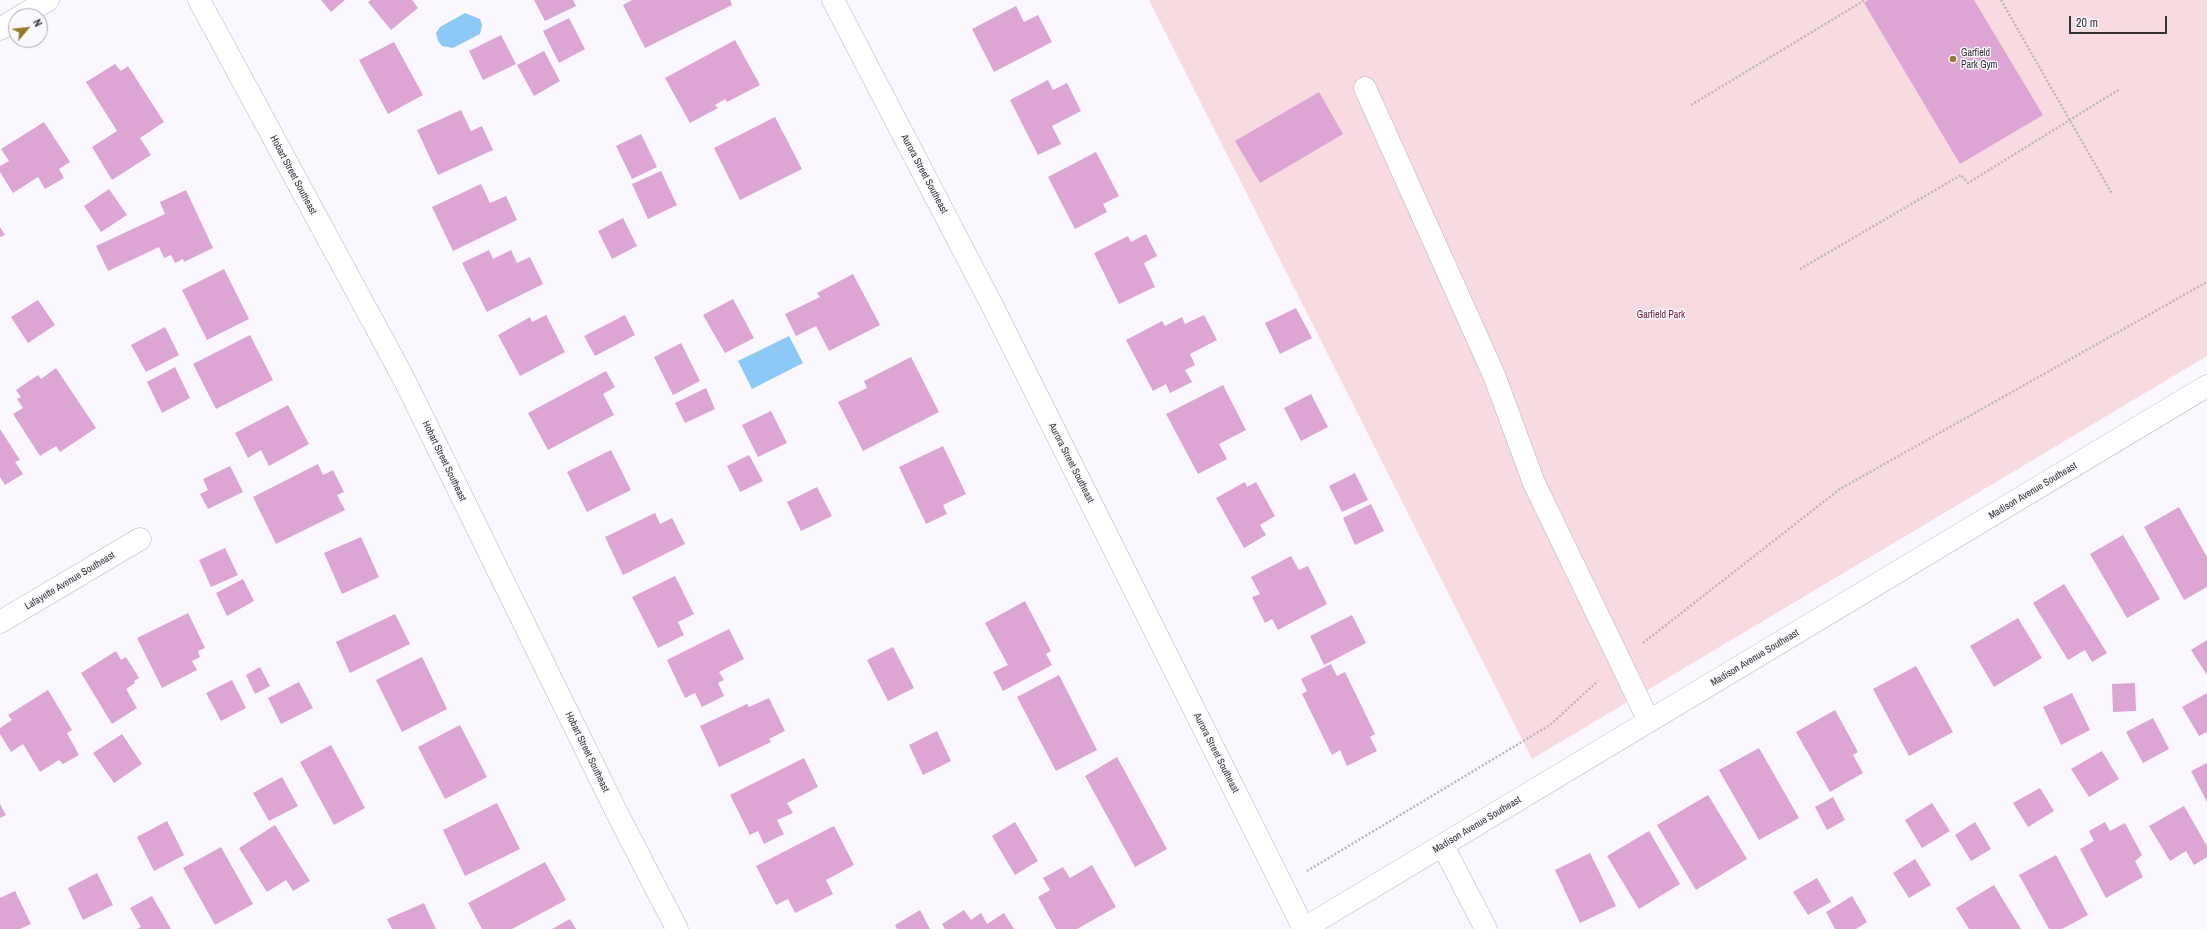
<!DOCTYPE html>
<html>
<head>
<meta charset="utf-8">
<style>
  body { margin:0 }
  #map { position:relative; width:2207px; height:929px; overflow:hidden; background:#faf8fe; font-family:"Archivo Narrow",sans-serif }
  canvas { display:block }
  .north { position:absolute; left:8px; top:8px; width:40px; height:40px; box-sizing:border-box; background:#faf8fe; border:1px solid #aba9ae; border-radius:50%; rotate:62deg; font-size:11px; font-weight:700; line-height:16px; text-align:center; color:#343336 }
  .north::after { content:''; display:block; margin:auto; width:14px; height:18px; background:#967d25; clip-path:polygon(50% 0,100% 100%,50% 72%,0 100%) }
  .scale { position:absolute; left:2069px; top:16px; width:98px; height:18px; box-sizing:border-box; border:2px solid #343336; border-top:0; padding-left:5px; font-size:12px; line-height:14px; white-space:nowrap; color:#343336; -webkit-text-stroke:3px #faf8fe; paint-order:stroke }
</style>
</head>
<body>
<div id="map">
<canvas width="2207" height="929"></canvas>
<div class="north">N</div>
<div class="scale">20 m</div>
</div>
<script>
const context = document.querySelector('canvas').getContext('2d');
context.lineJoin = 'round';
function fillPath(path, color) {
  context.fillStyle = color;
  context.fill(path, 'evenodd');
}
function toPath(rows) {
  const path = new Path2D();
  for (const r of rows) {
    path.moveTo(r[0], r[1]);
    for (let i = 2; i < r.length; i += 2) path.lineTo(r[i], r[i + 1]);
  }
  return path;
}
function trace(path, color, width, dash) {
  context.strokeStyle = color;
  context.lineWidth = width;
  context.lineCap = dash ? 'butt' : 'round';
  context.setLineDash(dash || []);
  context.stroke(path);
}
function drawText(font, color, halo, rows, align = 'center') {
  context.font = font + ' "Archivo Narrow",sans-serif';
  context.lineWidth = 3;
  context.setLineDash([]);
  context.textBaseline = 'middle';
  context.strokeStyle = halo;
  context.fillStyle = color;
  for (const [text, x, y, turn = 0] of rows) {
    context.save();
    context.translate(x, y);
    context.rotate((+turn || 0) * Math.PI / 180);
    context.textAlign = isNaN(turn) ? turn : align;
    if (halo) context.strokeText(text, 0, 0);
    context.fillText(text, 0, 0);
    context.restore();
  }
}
fillPath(toPath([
  [1149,0,2207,0,2207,356,1532,759]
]), '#f8dae1');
fillPath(toPath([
  [465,13,480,19,482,25,480,34,453,48,442,46,438,41,436,33,440,27],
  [789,336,803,363,752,389,738,361]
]), '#8cc9f6');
fillPath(toPath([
  [321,0,345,0,331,12],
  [371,0,412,0,418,8,391,30,368,2],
  [534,0,573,0,576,6,545,21],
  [632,0,730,0,732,5,645,48,623,5],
  [1868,0,1974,0,2043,115,1960,164,1864,3],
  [1016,6,1024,22,1038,15,1052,42,994,72,972,29],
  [569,18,585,49,559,63,543,31],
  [501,35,516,64,483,80,469,51],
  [735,40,760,85,727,102,725,99,715,105,718,108,690,123,665,78],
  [394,42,423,95,388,114,359,60],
  [544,51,560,81,534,96,517,65],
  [115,64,121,71,128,66,164,122,140,138,151,155,112,180,92,147,117,131,86,82],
  [1048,80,1053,90,1067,83,1081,111,1052,126,1061,144,1038,155,1010,100],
  [1319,92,1343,134,1260,183,1235,141],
  [461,110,471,131,482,126,493,150,438,175,417,130],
  [775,117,802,169,740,200,714,148],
  [44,122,70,162,59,169,64,178,45,189,38,177,13,193,0,172,0,166,9,161,1,149],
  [641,134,657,167,632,179,616,146],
  [1096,152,1119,196,1103,204,1107,212,1075,229,1048,177],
  [661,171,677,205,648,219,632,184],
  [481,184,490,203,506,196,517,220,453,251,432,207],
  [109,189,127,215,101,232,84,206],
  [186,190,213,248,184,262,183,259,175,263,171,255,164,258,159,247,108,271,96,246,165,214,160,202],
  [623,218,637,246,612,259,598,231],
  [0,227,5,235,0,237],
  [1146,234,1157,256,1144,263,1155,287,1119,304,1094,253,1128,236,1131,242],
  [489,250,493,259,511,250,517,263,530,257,543,284,487,312,462,263],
  [224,269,249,319,207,340,182,290],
  [853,274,880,325,829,351,816,326,796,336,785,314,820,297,817,293],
  [733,299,754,338,725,353,703,315],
  [38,300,55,325,28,343,11,317],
  [1296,308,1312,338,1280,354,1265,323],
  [546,315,565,352,520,376,498,335,530,317,532,322],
  [625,315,635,335,595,356,584,336],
  [1204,315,1217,340,1190,354,1195,365,1185,370,1192,382,1170,393,1166,384,1153,391,1126,340,1162,321,1165,326,1182,317,1185,324],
  [165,327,179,355,146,372,131,345],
  [250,335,273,380,216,409,193,364],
  [681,343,700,381,673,395,654,357],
  [911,357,939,412,863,451,838,402,867,388,864,381],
  [175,367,190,398,162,413,147,382],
  [56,368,96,428,60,452,56,446,40,456,13,414,23,408,17,399,21,397,16,390,38,375,41,379],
  [606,371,615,387,603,394,614,415,548,450,528,413],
  [1223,385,1246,430,1219,444,1227,459,1198,474,1166,414],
  [706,388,715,409,685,423,675,403],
  [1311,394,1328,427,1301,441,1284,408],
  [288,405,309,444,269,466,261,450,248,458,235,433],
  [771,411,787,443,758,457,742,425],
  [0,429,20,460,15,462,23,474,5,485,0,477],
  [943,446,966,494,943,505,947,514,926,524,899,467],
  [611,450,631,490,587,512,567,472],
  [749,455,763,481,740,492,727,466],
  [318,464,323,475,333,470,344,492,337,495,345,510,276,544,253,497],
  [230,466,243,492,208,509,200,494,208,490,203,479],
  [1355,473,1368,500,1342,512,1329,486],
  [1245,482,1247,487,1256,482,1275,516,1260,525,1266,535,1244,548,1216,498],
  [817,487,832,516,801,531,787,502],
  [1371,504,1384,531,1355,545,1343,518],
  [2179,507,2207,557,2207,587,2184,600,2144,527],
  [655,513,660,524,672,518,685,544,623,575,605,537],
  [2123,535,2160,599,2127,618,2090,554],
  [361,537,379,577,342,594,324,553],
  [225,548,238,575,211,587,199,560],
  [1291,556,1299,570,1308,566,1327,604,1278,630,1272,619,1265,623,1252,597,1260,594,1251,577],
  [675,576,694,614,678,622,684,635,658,648,632,597],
  [243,579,254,601,227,616,216,593],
  [2064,584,2107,653,2092,662,2085,650,2068,660,2033,603],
  [1025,601,1051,651,1046,654,1052,665,1003,691,993,672,1008,665,985,623],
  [188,613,205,648,198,651,200,657,192,661,197,670,162,688,137,638],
  [395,614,410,644,350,673,336,642],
  [1352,615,1366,643,1324,665,1310,636],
  [2018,618,2042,658,1994,687,1970,646],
  [729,629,744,659,719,672,724,680,718,683,724,696,702,707,695,693,685,698,667,660],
  [2207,640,2207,675,2191,650],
  [893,647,914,688,888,701,867,660],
  [116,651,121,660,126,657,139,678,134,681,135,683,126,689,137,708,112,724,81,673],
  [422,657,447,709,402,732,376,680],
  [1331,664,1337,676,1345,672,1375,734,1370,737,1377,751,1347,766,1340,750,1332,755,1302,694,1307,691,1301,679],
  [1916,666,1953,732,1909,756,1873,689],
  [260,667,270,686,255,694,246,675],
  [1059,675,1097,750,1056,771,1017,697],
  [232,680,246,708,221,721,206,693],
  [299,682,313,708,281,724,268,698],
  [2135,683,2136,711,2113,712,2112,684],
  [48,690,72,730,67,733,79,755,63,764,59,760,40,772,23,744,11,752,0,734,0,728,12,720,8,715],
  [2072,693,2090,730,2061,745,2043,707],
  [2207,693,2207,732,2199,736,2182,707],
  [769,698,785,731,769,739,771,742,719,767,700,726,747,704,749,707],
  [1835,710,1858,752,1853,755,1863,773,1830,792,1796,732],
  [2153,718,2169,749,2143,763,2126,732],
  [460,725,487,777,445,799,418,747],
  [937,731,951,761,923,775,909,745],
  [122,734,142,764,114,783,93,753],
  [331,745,365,808,334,825,300,762],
  [1759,748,1799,818,1759,840,1719,770],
  [2102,751,2119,779,2089,797,2071,769],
  [1117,757,1167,849,1135,867,1085,776],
  [804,758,818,787,787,803,793,813,777,820,784,834,764,844,758,831,750,835,730,795],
  [2207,763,2207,802,2191,771],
  [282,777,298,806,269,821,253,793],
  [2040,788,2054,811,2028,827,2013,803],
  [1708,795,1747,859,1696,890,1657,825],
  [1833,797,1845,820,1827,830,1815,807],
  [497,803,520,849,465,876,443,830],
  [1932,803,1950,831,1922,848,1905,820],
  [0,804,6,815,0,818],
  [2184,806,2207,846,2207,857,2194,865,2186,851,2170,861,2149,826],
  [167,821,184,855,154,871,137,837],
  [1015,822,1038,861,1015,875,992,836],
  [1975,822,1991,849,1971,861,1955,835],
  [2105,822,2110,831,2125,823,2142,855,2135,861,2143,877,2106,898,2080,849,2094,841,2089,831],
  [275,825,310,881,293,891,286,880,267,892,239,848],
  [834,826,854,865,826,880,833,894,795,913,788,899,776,905,756,866],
  [1649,831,1680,884,1639,909,1607,856],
  [221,847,253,904,215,925,183,868],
  [1590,853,1616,906,1580,923,1555,870],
  [2056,855,2088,915,2062,929,2049,929,2019,875],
  [1915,859,1931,885,1909,898,1893,873],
  [545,862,566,900,512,929,482,929,468,903],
  [1092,865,1116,907,1077,929,1056,929,1038,897,1050,890,1043,878,1063,867,1070,878],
  [97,873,113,905,83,920,68,888],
  [1817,878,1831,902,1808,915,1793,892],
  [1994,885,2021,929,1969,929,1956,908],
  [15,891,31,924,20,929,0,929,0,898],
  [152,896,171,929,137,929,141,927,130,908],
  [1852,896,1867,922,1856,929,1835,929,1826,912],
  [424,903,436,929,392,929,387,919],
  [920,910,930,929,897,929,895,925],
  [964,910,971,920,981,913,987,924,1004,913,1014,929,945,929,942,924],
  [570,919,576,929,552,929]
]), '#dca5d4');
const street = toPath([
  [199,0,404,379,617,813,677,929],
  [833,0,994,309,1304,929],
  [21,16,48,0],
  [0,29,16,19],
  [1365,88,1494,375,1534,483,1649,721],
  [0,622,140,539],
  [1443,846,1486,929]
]);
const secondary = toPath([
  [1303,929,2207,386]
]);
trace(street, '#b7b5bc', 23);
trace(secondary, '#b7b5bc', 23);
trace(toPath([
  [2001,0,2112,194],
  [1691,105,1865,0],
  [1800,269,1961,175,1968,183,2120,89],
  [1643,643,1840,489,2207,282],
  [1307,871,1550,725,1598,681]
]), '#b9b7bc', 2.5, [2, 2]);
trace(street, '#fff', 22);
trace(secondary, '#fff', 22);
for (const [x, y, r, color] of [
  [1953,59,4,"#967d25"]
]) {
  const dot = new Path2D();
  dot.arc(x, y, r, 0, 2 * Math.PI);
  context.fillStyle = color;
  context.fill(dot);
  trace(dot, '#faf8fe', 1.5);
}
drawText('10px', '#343336', '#faf8fe', [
  ["Garfield",1961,53],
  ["Park Gym",1961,65]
], 'left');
drawText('10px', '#343336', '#faf8fe', [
  ["Aurora Street Southeast",924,174,62],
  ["Hobart Street Southeast",293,175,62],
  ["Hobart Street Southeast",444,461,64],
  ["Aurora Street Southeast",1071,463,63],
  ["Madison Avenue Southeast",2033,491,-31],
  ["Lafayette Avenue Southeast",70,581,-31],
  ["Madison Avenue Southeast",1755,658,-31],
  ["Hobart Street Southeast",587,752,64],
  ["Aurora Street Southeast",1216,753,63],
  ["Madison Avenue Southeast",1477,825,-31]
]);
drawText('10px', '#701d3c', '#faf8fe', [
  ["Garfield Park",1661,315]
]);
</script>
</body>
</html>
